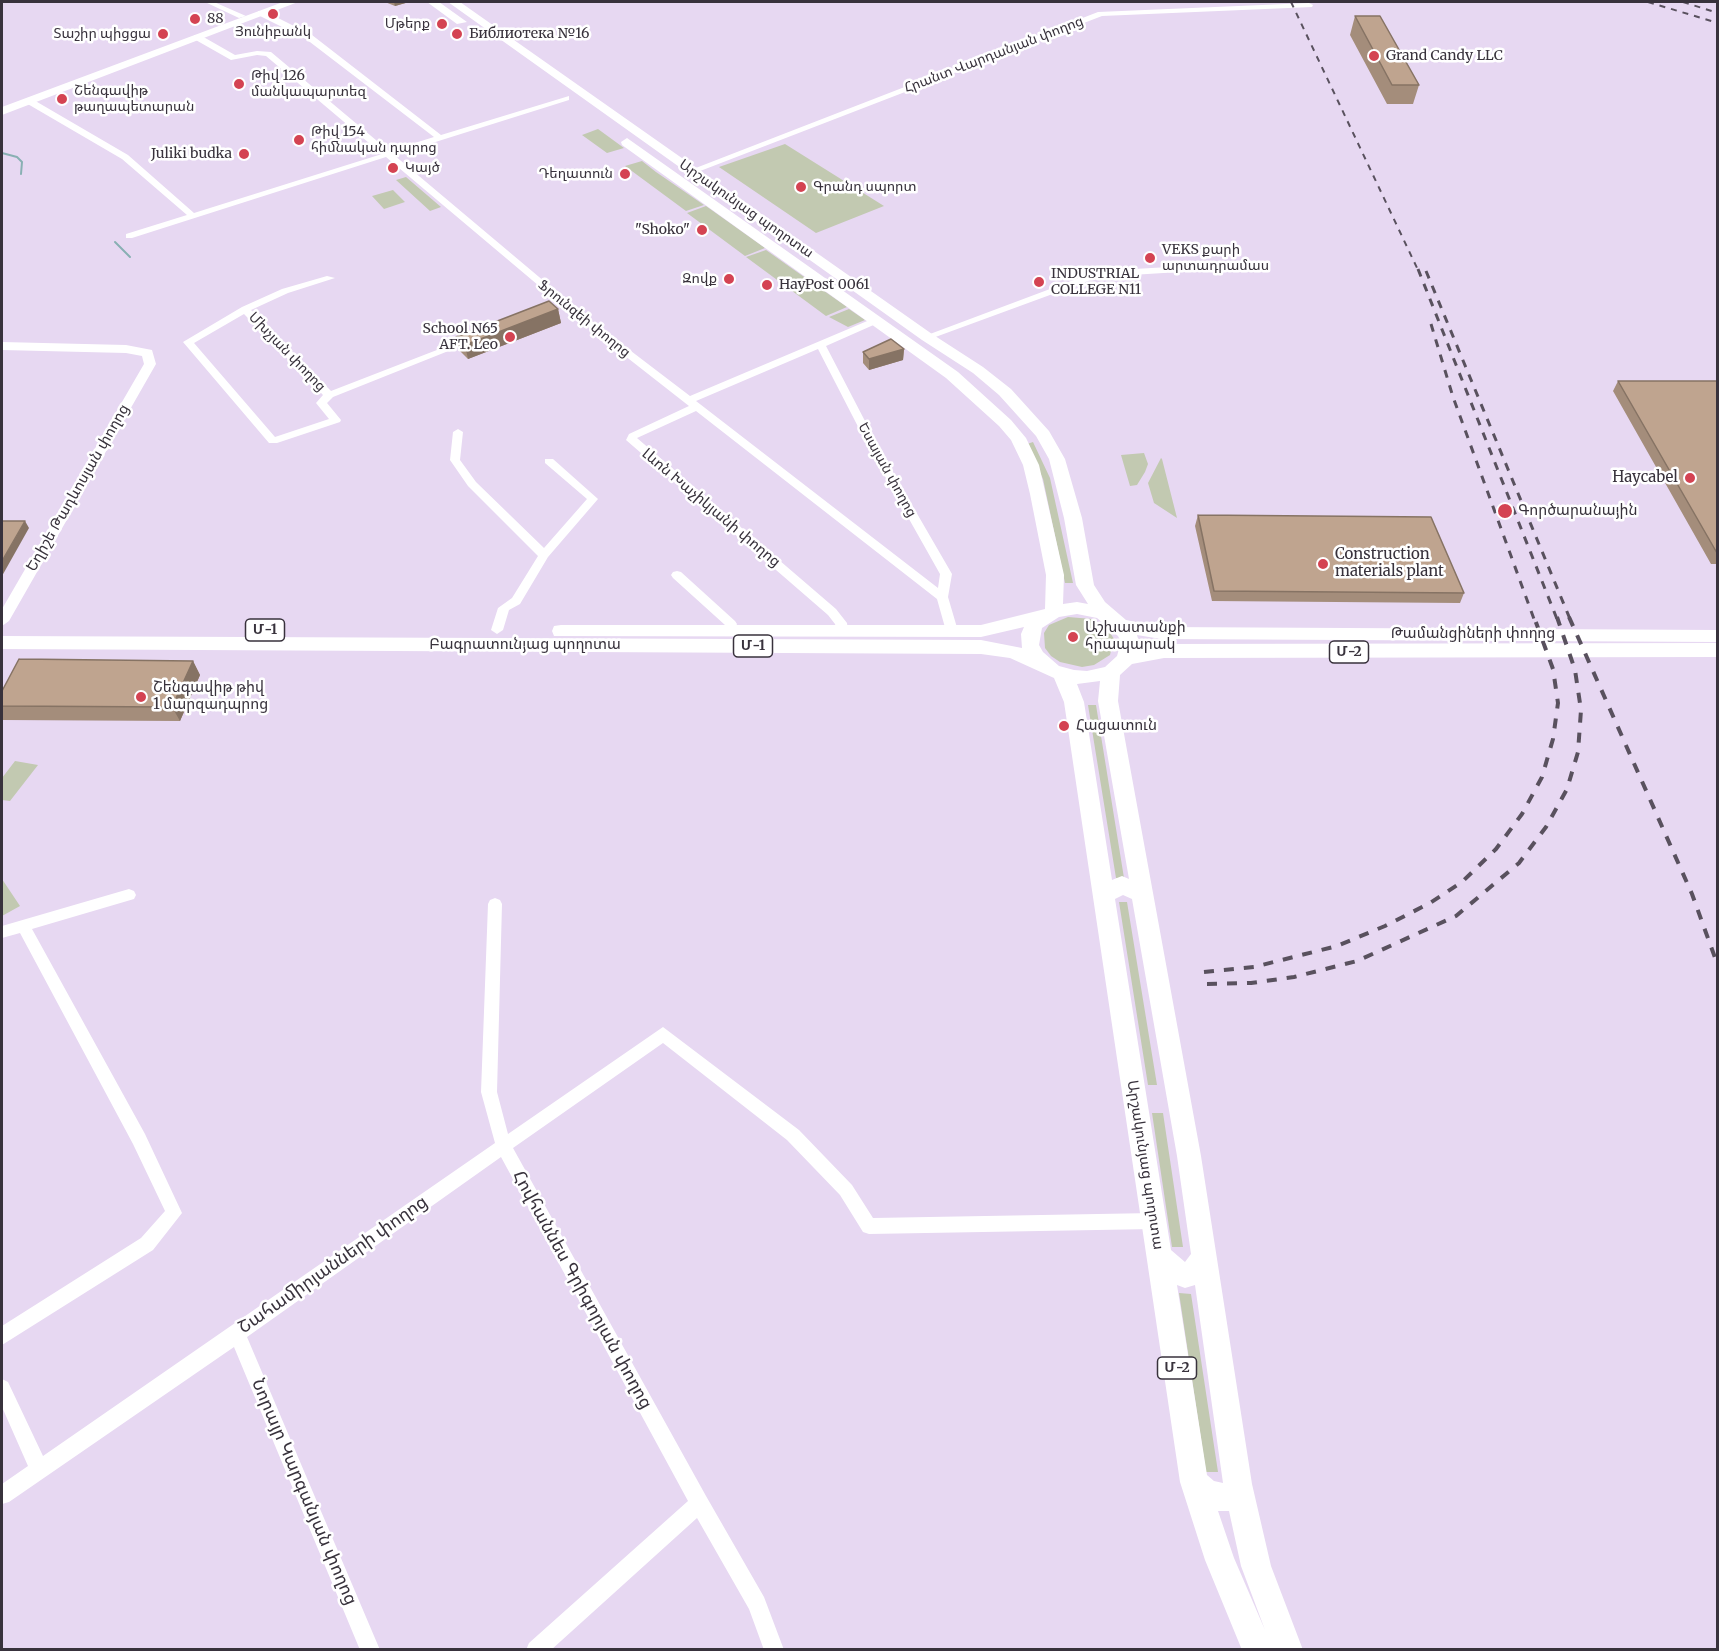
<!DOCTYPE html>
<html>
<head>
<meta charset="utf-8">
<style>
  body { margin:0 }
  #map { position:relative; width:1719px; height:1651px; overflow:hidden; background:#e7d8f2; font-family:Merriweather,serif }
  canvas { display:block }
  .frame { position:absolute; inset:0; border:3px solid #38323c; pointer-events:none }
</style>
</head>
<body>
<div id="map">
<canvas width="1719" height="1651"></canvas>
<div class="frame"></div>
</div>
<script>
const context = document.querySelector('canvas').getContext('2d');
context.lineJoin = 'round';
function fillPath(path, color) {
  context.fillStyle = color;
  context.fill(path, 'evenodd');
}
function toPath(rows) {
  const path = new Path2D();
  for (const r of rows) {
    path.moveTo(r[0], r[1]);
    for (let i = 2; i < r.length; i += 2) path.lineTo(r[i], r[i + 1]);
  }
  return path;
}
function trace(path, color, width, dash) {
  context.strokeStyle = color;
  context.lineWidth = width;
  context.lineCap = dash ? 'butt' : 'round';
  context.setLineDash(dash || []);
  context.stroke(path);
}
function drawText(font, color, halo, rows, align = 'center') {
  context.font = font + ' Merriweather,"Noto Sans Armenian",serif';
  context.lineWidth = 5;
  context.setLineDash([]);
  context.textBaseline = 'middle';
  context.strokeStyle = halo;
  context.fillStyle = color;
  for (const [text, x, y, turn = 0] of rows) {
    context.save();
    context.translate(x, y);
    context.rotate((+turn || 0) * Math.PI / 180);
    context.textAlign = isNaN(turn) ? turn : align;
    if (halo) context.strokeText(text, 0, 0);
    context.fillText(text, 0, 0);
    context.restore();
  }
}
fillPath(toPath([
  [598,129,624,148,607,153,582,135],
  [785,144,884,206,816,233,719,167],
  [642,161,656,172,704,205,686,211,625,166],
  [406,177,441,207,430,211,396,180],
  [393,190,405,202,384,209,372,196],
  [706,206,765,248,745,256,687,213],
  [766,250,790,267,847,307,826,316,746,257],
  [849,309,865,320,848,327,829,317],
  [1033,442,1050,478,1073,583,1065,583,1043,479,1027,444],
  [1144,453,1148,464,1145,472,1137,485,1130,486,1121,455],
  [1161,458,1162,459,1177,518,1154,503,1148,483],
  [1068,617,1092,619,1109,631,1114,639,1110,655,1094,665,1082,667,1060,662,1051,656,1045,648,1044,633,1049,625],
  [1088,705,1096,705,1124,878,1116,878],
  [15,761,38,765,10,801,2,800,2,778],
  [2,879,20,906,2,916],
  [1119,902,1127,902,1157,1085,1148,1085],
  [1152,1113,1163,1113,1183,1247,1172,1247],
  [1179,1293,1191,1294,1218,1472,1206,1472]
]), '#c2c9b1');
trace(toPath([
  [2,153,17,157,22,162,21,174],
  [115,242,130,257]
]), '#89b0b3', 2);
fillPath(toPath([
  [205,2,214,2,246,16,239,18,205,2],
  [1309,3,1313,5,1312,7,1102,16,695,173,688,171,1098,12,1309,3],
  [258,11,264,11,312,35,441,135,569,96,569,100,394,155,589,319,690,396,872,319,878,319,878,323,826,346,879,448,952,574,948,597,958,631,956,634,952,635,946,631,937,599,696,411,637,438,836,609,847,623,848,631,842,635,838,634,835,624,828,615,626,440,629,434,689,406,583,323,386,157,132,238,126,238,126,234,187,215,122,159,26,103,26,99,32,99,128,155,194,213,382,154,266,56,257,55,231,60,194,39,194,35,200,35,235,55,257,51,271,52,389,151,434,137,306,39,258,15,258,11],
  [818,349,869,448,940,574,938,588,696,401,818,349],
  [1241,263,1246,266,1244,268,1099,277,930,339,922,337,1098,271,1241,263],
  [327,276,335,278,288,293,251,310,331,391,473,336,481,338,333,397,327,403,341,420,340,422,277,443,269,443,183,342,242,307,282,289,327,276],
  [244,314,323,395,316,403,329,419,275,437,194,343,244,314],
  [458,429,463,432,460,460,476,482,544,548,587,499,545,463,545,459,553,459,598,499,548,557,520,604,509,610,503,630,497,634,491,630,498,608,512,598,538,556,468,486,450,460,453,432,458,429],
  [677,571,681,572,735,621,737,624,733,634,725,634,723,631,725,625,673,578,671,575,673,572,677,571],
  [129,889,134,891,136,895,134,899,32,929,145,1134,182,1213,153,1250,2,1345,2,1326,141,1238,165,1211,133,1144,20,933,2,938,2,926,129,889],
  [495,898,500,900,502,904,497,1092,508,1134,663,1027,799,1130,852,1185,873,1218,1154,1213,1160,1215,1162,1221,1160,1227,1154,1229,869,1234,863,1232,840,1195,787,1140,663,1043,513,1148,706,1496,764,1597,784,1650,764,1650,749,1609,697,1518,551,1650,526,1650,529,1643,688,1501,501,1157,247,1337,380,1650,360,1650,234,1347,9,1502,2,1504,2,1484,28,1466,2,1407,2,1379,8,1382,43,1456,495,1143,481,1092,488,904,490,900,495,898]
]), '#fff');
fillPath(toPath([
  [2,342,126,345,152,350,156,364,9,621,2,626,2,609,144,364,142,356,126,353,2,350,2,342]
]), '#fff');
fillPath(toPath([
  [283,2,298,2,2,115,2,107,283,2],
  [427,2,439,2,467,22,457,24,427,2],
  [448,2,460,2,932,334,983,367,1011,389,1049,431,1065,459,1082,518,1094,585,1105,602,1126,620,1161,627,1718,630,1718,642,1161,639,1137,635,1139,642,1138,650,1164,644,1718,643,1718,657,1164,658,1132,664,1120,675,1118,701,1201,1156,1252,1484,1271,1566,1303,1650,1242,1650,1205,1560,1180,1482,1064,702,1054,678,1010,658,981,654,2,649,2,636,981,640,1022,648,1021,634,1024,627,981,637,554,636,552,631,554,626,561,625,981,625,1045,609,1046,575,1030,494,1023,465,1011,440,999,426,946,378,622,145,621,142,627,138,958,372,1011,420,1026,438,1039,465,1064,575,1063,604,1077,602,1088,604,1076,585,1064,518,1049,459,1036,436,999,395,973,373,922,340,448,2],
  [1077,614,1097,618,1118,636,1121,642,1117,656,1105,667,1087,671,1074,670,1059,666,1043,652,1039,645,1042,628,1059,617,1077,614],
  [1100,681,1098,701,1129,879,1122,876,1112,880,1084,702,1077,684,1100,681],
  [1123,895,1132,899,1177,1156,1191,1254,1185,1262,1171,1250,1115,899,1123,895],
  [1177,1285,1185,1288,1195,1285,1223,1483,1214,1481,1207,1475,1177,1285],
  [1218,1511,1229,1511,1241,1566,1265,1630,1234,1558,1218,1511]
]), '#fff');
trace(toPath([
  [1291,2,1418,270],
  [1648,2,1718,23],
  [1683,2,1718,13]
]), '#59515e', 2, [6, 6]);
trace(toPath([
  [1418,269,1557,619],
  [1426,271,1570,619],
  [1431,324,1453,397,1534,619]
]), '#59515e', 3, [8, 8]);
trace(toPath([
  [1569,617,1692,894,1718,966],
  [1204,972,1254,967,1337,946,1385,926,1430,903,1462,882,1496,849,1522,814,1542,777,1553,739,1558,703,1553,669,1534,617],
  [1207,984,1251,983,1294,977,1357,961,1456,916,1519,863,1546,827,1567,789,1578,752,1581,710,1575,670,1557,617]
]), '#59515e', 4, [10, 10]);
fillPath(toPath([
  [385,2,409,2,395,6],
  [1355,16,1419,85,1413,104,1387,104,1350,35],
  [558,309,561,323,468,359,460,351,456,337],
  [904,349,903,360,869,370,863,363,863,352],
  [1618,381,1718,381,1718,564,1711,564,1613,391],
  [1198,515,1464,593,1460,603,1212,601,1195,526],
  [193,661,200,675,180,721,3,720,2,718,2,691]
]), '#a48d7b');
fillPath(toPath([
  [394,2,409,2,395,6],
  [558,309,561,323,468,359,465,345],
  [904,349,903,360,869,370,869,359],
  [25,521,29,528,2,576,2,561],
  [193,661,200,675,180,721,172,707]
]), '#867364');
const building = toPath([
  [1355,16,1380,16,1419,85,1392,85,1355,16],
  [549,301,558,309,465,345,456,337,549,301],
  [891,339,904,349,869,359,863,352,891,339],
  [1618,381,1718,381,1718,553,1717,553,1618,381],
  [1198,515,1431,517,1464,593,1214,591,1198,515],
  [2,521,25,521,2,561,2,521],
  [19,659,193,661,172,707,2,706,2,691,19,659]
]);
fillPath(building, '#bfa48f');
trace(building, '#867364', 1.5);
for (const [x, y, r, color] of [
  [273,14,6,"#d44352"],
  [195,19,6,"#d44352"],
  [442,24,6,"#d44352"],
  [163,34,6,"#d44352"],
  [457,34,6,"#d44352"],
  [1374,56,6,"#d44352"],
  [239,84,6,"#d44352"],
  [62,99,6,"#d44352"],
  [299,140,6,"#d44352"],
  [244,154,6,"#d44352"],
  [393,168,6,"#d44352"],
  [625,174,6,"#d44352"],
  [801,187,6,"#d44352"],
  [702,230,6,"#d44352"],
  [1150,258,6,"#d44352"],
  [729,279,6,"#d44352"],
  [1039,282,6,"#d44352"],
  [767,285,6,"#d44352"],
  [510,337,6,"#d44352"],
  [1690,478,6,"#d44352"],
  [1505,511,8,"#d44352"],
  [1323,564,6,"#d44352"],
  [1073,637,6,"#d44352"],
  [141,697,6,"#d44352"],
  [1064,726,6,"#d44352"]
]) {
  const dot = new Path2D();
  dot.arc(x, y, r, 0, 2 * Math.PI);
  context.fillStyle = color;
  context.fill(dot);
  trace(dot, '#fff', 2);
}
drawText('14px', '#38323c', '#fff', [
  ["88",207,19],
  ["Մթերք",430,24,"right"],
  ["Յունիբանկ",273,32,"center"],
  ["Տաշիր պիցցա",151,34,"right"],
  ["Библиотека №16",469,34],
  ["Grand Candy LLC",1386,56],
  ["Թիվ 126",251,76],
  ["մանկապարտեզ",251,92],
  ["Շենգավիթ",74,91],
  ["թաղապետարան",74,107],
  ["Թիվ 154",311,132],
  ["հիմնական դպրոց",311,148],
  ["Juliki budka",232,154,"right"],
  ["Կայծ",405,168],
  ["Դեղատուն",613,174,"right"],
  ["Գրանդ սպորտ",813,187],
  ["\"Shoko\"",690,230,"right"],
  ["VEKS քարի",1162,250],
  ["արտադրամաս",1162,266],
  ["INDUSTRIAL",1051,274],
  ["COLLEGE N11",1051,290],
  ["Զովք",717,279,"right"],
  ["HayPost 0061",779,285],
  ["School N65",498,329,"right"],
  ["AFT. Leo",498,345,"right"]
], 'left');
drawText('14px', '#38323c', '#fff', [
  ["Հրանտ Վարդանյան փողոց",994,55,-21],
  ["Արշակունյաց պողոտա",746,209,35],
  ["Ֆրունզեի փողոց",584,319,39],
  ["Մխչյան փողոց",287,352,46],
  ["Եսայան փողոց",887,470,61]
]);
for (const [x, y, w] of [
  [265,630,39],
  [753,646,39],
  [1349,652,39],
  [1177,1368,39]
]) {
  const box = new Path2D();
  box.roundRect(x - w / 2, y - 11, w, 22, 4.5);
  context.fillStyle = '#fff';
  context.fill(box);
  trace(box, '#38323c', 1.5);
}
drawText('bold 14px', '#38323c', null, [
  ["Մ-1",265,630],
  ["Մ-1",753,646],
  ["Մ-2",1349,652],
  ["Մ-2",1177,1368]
]);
drawText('15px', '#38323c', '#fff', [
  ["Haycabel",1678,478,"right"],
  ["Գործարանային",1518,511],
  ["Construction",1335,555],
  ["materials plant",1335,572],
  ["Աշխատանքի",1085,628],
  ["հրապարակ",1085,645],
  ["Շենգավիթ թիվ",153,688],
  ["1 մարզադպրոց",153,705],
  ["Հացատուն",1076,726]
], 'left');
drawText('15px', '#38323c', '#fff', [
  ["Եղիշե Թադևոսյան փողոց",78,488,-60],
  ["Լևոն Խաչիկյանի փողոց",711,508,40],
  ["Թամանցիների փողոց",1473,634],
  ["Բագրատունյաց պողոտա",525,645],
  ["Արշակունյաց պողոտա",1145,1165,81]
]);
drawText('18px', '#38323c', '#fff', [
  ["Շահամիրյանների փողոց",333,1265,-35],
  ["Հովհաննես Գրիգորյան փողոց",582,1290,61],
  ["Նորայր Կարգանյան փողոց",304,1492,67]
]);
</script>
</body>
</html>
